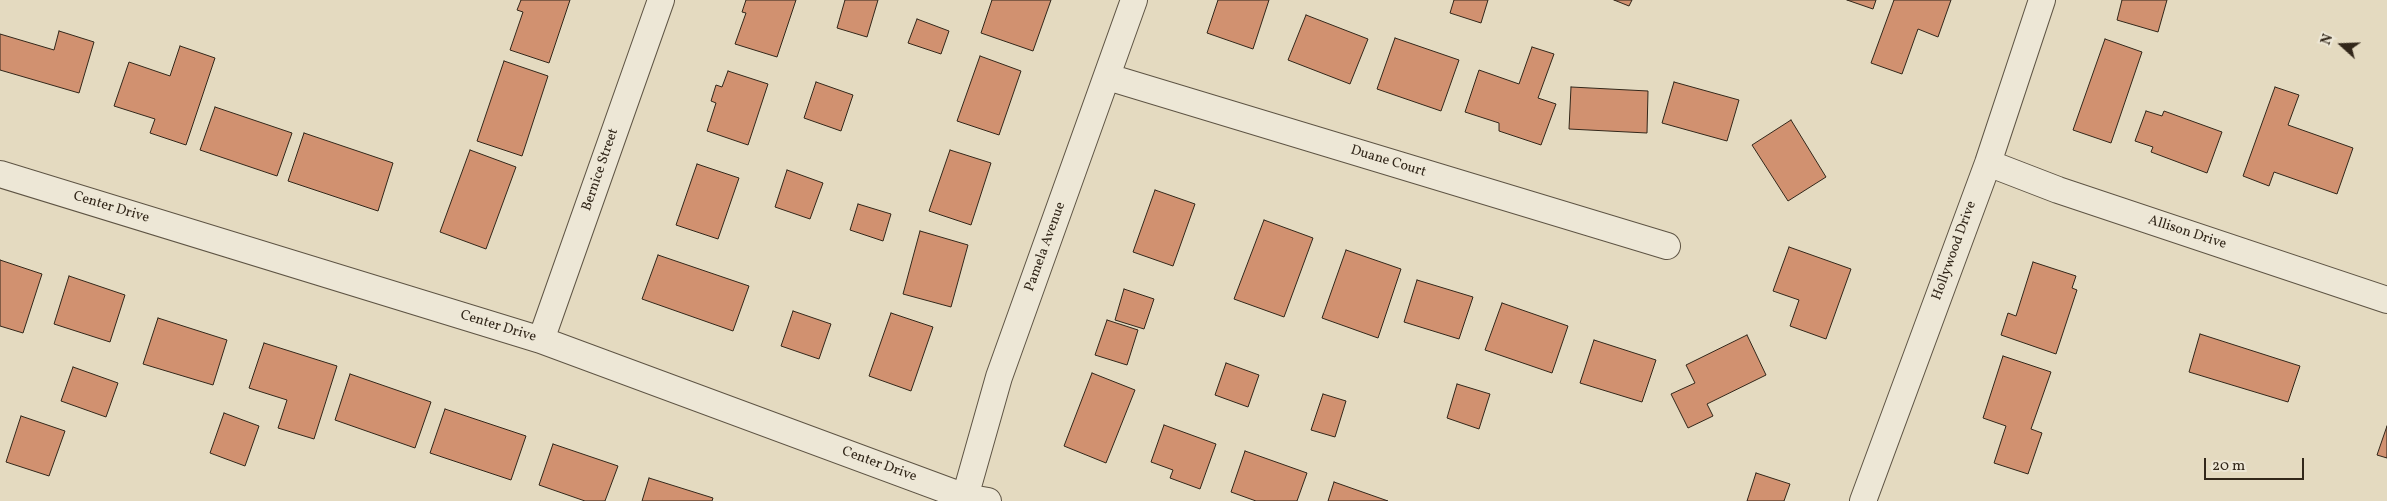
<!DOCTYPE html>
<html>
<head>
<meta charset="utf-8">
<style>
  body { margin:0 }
  #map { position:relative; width:2387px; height:501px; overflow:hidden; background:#e4dac0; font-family:Vollkorn,serif }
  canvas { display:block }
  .north { position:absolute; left:2317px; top:20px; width:50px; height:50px; -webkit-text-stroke:4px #ede7d6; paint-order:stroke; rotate:290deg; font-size:14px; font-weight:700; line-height:20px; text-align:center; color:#32271a }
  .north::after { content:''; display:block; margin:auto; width:18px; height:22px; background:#32271a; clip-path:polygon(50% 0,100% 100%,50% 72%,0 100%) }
  .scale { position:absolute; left:2204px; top:458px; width:100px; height:22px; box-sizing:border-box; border:2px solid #32271a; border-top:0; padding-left:6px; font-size:15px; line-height:18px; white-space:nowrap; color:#32271a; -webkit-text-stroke:4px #ede7d6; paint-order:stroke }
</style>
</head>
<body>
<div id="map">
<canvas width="2387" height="501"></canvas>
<div class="north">N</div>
<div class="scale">20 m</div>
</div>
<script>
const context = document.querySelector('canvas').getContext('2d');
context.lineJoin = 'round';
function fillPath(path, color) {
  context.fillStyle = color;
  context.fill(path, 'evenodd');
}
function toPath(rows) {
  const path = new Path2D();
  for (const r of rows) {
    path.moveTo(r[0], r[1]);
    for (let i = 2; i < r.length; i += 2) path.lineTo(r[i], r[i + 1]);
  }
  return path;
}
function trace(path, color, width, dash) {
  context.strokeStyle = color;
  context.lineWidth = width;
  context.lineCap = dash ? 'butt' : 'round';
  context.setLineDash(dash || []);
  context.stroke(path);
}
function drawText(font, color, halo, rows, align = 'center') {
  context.font = font + ' Vollkorn,serif';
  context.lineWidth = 5;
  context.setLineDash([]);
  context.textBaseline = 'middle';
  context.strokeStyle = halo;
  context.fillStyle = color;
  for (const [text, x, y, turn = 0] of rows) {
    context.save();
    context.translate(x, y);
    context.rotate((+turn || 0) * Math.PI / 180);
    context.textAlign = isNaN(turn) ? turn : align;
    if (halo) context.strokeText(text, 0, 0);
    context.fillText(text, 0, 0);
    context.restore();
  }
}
const building = toPath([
  [521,0,570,0,549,63,510,50,523,12,517,10,521,0],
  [746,0,796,0,777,57,735,44,746,13,742,12,746,0],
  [845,0,878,0,867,37,837,28,845,0],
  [992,0,1051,0,1033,51,981,33,992,0],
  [1218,0,1269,0,1253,49,1207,33,1218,0],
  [1454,0,1488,0,1481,23,1450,13,1454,0],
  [1614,0,1632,0,1629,6,1614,0],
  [1847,0,1876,0,1873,9,1847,0],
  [1894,0,1951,0,1938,37,1918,29,1902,74,1871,63,1894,0],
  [2122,0,2167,0,2158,32,2117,20,2122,0],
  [1306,15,1368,39,1350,84,1288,60,1306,15],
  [917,19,949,31,941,54,908,43,917,19],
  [59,31,94,42,79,93,0,70,0,34,54,50,59,31],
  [1395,38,1459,60,1441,111,1377,89,1395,38],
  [2105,39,2142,52,2111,143,2073,130,2105,39],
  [180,46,215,58,186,145,150,133,155,119,114,106,129,62,170,76,180,46],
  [1532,47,1554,54,1538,98,1556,104,1541,145,1499,131,1499,123,1465,112,1479,70,1519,84,1532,47],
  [980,56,1021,71,999,135,957,121,980,56],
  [504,61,548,76,522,156,477,141,504,61],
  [728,71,768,84,748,145,707,131,716,103,711,101,716,85,722,87,728,71],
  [816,82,853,95,841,131,804,118,816,82],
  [1674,82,1739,100,1727,141,1662,123,1674,82],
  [1571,87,1648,91,1647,133,1569,129,1571,87],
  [2275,87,2299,95,2288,125,2353,148,2337,194,2274,172,2269,186,2243,176,2275,87],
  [215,107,292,133,277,176,200,150,215,107],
  [2146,111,2162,116,2164,111,2222,132,2207,173,2151,152,2153,147,2135,141,2146,111],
  [1791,120,1826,177,1788,201,1752,145,1791,120],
  [304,133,393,163,378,211,288,181,304,133],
  [470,150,516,167,486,249,440,232,470,150],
  [950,150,991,163,971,225,929,211,950,150],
  [697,164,739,178,718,239,676,225,697,164],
  [787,170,823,183,810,219,775,207,787,170],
  [1155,190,1195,204,1173,266,1133,252,1155,190],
  [858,204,891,214,883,241,850,230,858,204],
  [1264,220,1313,238,1284,317,1234,299,1264,220],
  [920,231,968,245,951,307,903,294,920,231],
  [1789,247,1851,269,1826,339,1790,326,1799,300,1773,291,1789,247],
  [1346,250,1401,269,1378,338,1322,318,1346,250],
  [658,255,749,286,733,331,642,299,658,255],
  [0,260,42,274,23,333,0,326,0,260],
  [2033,262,2076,276,2072,288,2077,290,2056,354,2001,335,2008,313,2016,316,2033,262],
  [69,276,125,295,110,342,54,324,69,276],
  [1417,280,1473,297,1459,339,1404,322,1417,280],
  [1124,289,1154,299,1144,329,1115,320,1124,289],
  [1502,303,1568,326,1552,373,1485,350,1502,303],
  [793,311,831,324,819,359,781,346,793,311],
  [891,313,933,327,911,391,869,376,891,313],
  [158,318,227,340,213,385,143,364,158,318],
  [1107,320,1138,330,1127,365,1095,355,1107,320],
  [2200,334,2300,366,2288,402,2189,372,2200,334],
  [1747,335,1766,375,1707,404,1713,416,1688,428,1671,394,1695,383,1686,365,1747,335],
  [1594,340,1656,360,1642,402,1580,383,1594,340],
  [264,343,337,366,314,439,278,428,287,400,249,388,264,343],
  [2003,356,2051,372,2031,429,2042,433,2028,474,1994,463,2006,426,1983,418,2003,356],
  [1226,363,1259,375,1248,407,1215,395,1226,363],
  [73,367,118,383,106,417,61,401,73,367],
  [1092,373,1135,390,1106,463,1064,446,1092,373],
  [350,374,431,402,415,448,335,420,350,374],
  [1457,384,1490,394,1479,429,1447,418,1457,384],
  [1323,394,1346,401,1335,437,1311,430,1323,394],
  [445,409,526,436,511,480,430,453,445,409],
  [224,413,259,426,245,466,210,453,224,413],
  [21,416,65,431,49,476,6,462,21,416],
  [1164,425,1216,444,1200,489,1170,478,1173,470,1151,462,1164,425],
  [2387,426,2387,458,2377,455,2387,426],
  [553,444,618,466,605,501,585,501,539,485,553,444],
  [1245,451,1307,473,1297,501,1256,501,1231,492,1245,451],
  [1756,473,1790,484,1784,501,1747,501,1756,473],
  [649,478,713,498,712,501,642,501,649,478],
  [1334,482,1388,501,1328,501,1334,482]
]);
fillPath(building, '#d19170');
trace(building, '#32271a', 1);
const street = toPath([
  [1108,77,1667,246],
  [1988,163,2058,190,2387,300],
  [0,174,541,340,965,497,988,501],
  [541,340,661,0],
  [965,497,999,377,1134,0],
  [1863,501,1988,163,2042,0]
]);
trace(street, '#5e5444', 28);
trace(street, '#ede7d6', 26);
drawText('14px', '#32271a', '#ede7d6', [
  ["Duane Court",1388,162,17],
  ["Bernice Street",601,170,-71],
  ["Center Drive",111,208,17],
  ["Allison Drive",2187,233,18],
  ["Pamela Avenue",1046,247,-70],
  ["Hollywood Drive",1955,251,-70],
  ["Center Drive",498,327,17],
  ["Center Drive",879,465,20]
]);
</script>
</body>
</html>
